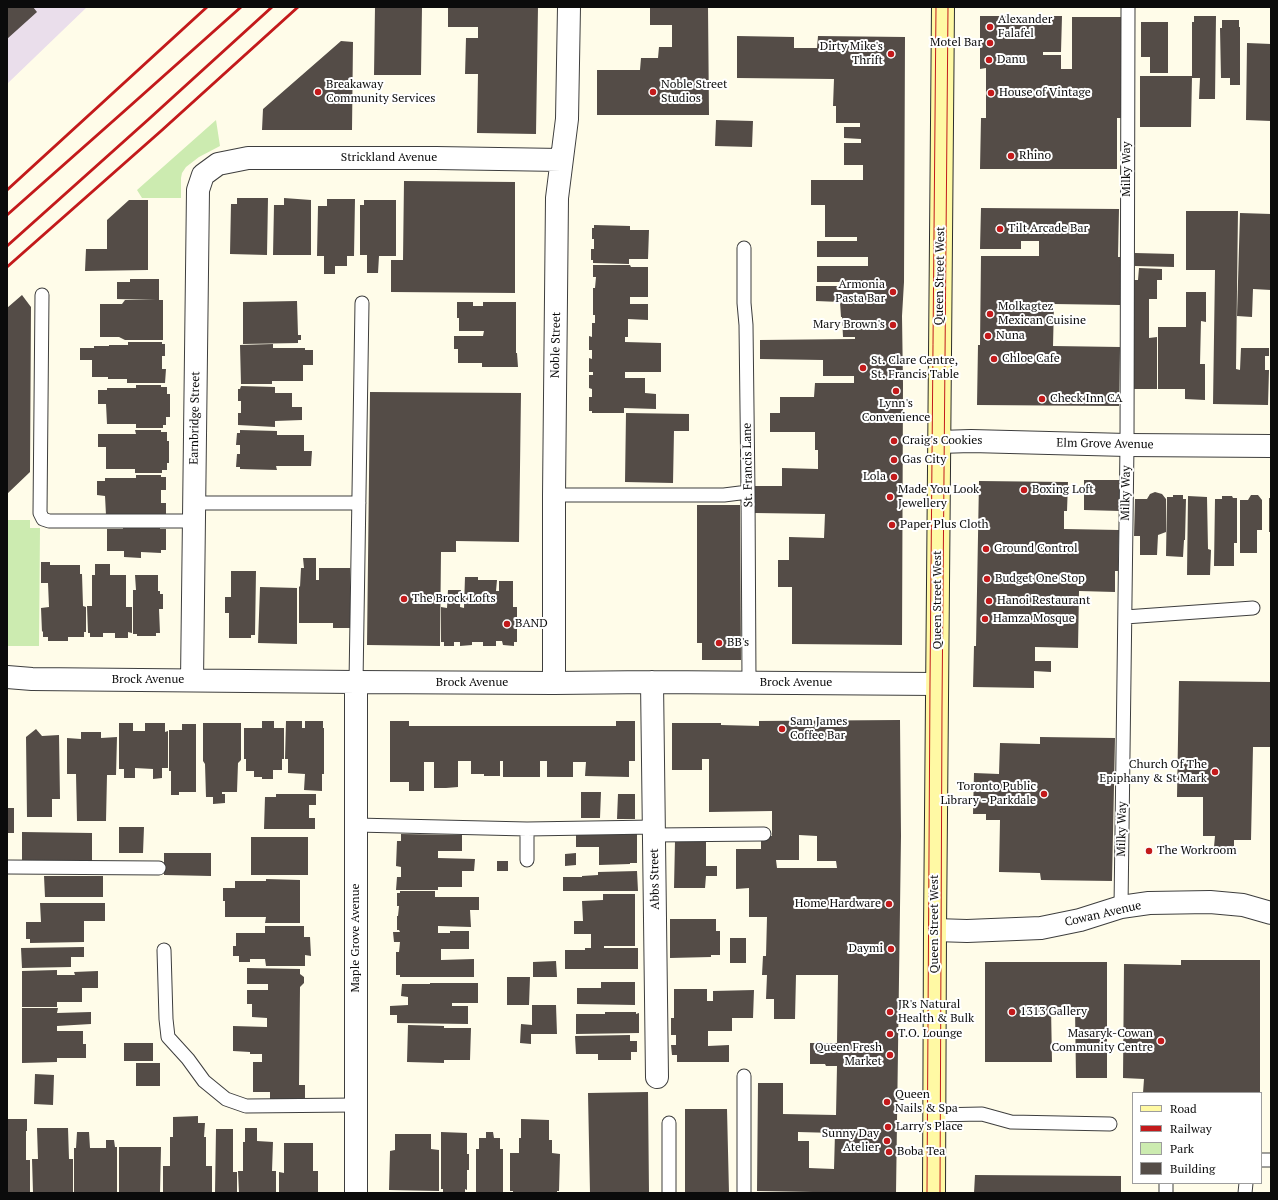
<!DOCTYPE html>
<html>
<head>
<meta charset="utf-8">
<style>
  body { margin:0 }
  #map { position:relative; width:1278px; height:1200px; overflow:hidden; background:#fffce9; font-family:"PT Serif",serif }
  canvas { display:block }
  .frame { position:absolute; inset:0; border:8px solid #0b0b0b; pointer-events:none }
  .legend { position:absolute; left:1132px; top:1092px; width:130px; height:92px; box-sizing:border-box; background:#fff; border:1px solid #9d9d9d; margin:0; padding:5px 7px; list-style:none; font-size:12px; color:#0b0b0b }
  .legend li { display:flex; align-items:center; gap:8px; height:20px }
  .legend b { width:20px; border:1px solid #9d9d9d }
</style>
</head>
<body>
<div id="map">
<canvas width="1278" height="1200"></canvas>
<div class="frame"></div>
<ul class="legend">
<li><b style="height:5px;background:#fff9a4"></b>Road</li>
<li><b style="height:5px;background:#c31a1b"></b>Railway</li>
<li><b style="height:11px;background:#ccebb0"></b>Park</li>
<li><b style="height:11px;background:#544c47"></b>Building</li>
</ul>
</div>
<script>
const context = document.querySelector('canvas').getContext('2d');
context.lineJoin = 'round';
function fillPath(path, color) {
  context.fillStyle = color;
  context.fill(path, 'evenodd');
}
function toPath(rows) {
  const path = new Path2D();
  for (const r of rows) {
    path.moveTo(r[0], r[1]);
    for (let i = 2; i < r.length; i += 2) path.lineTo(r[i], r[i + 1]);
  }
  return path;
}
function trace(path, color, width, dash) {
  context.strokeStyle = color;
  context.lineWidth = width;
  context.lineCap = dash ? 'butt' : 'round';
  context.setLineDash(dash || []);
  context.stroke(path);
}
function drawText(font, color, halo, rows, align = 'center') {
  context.font = font + ' "PT Serif",serif';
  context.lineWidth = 4;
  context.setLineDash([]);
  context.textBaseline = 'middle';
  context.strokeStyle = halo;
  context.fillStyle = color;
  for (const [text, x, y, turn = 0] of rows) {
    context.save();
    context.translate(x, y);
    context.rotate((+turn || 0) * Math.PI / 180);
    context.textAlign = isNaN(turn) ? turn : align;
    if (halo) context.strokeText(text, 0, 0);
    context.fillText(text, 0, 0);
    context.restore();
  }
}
fillPath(toPath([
  [7,7,87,7,7,84]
]), '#eadeeb');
fillPath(toPath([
  [216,120,220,146,199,157,186,167,182,173,181,178,181,198,142,198,137,190],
  [7,520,30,520,30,528,40,528,39,646,7,646]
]), '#ccebb0');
fillPath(toPath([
  [7,7,33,7,37,12,7,39],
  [375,7,422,7,421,75,374,75],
  [448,7,538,7,536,134,477,133,478,74,465,74,466,38,478,38,478,27,448,27],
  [650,7,708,7,709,115,597,115,597,70,640,70,641,58,658,58,659,47,672,47,672,25,650,25],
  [980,16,1062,16,1061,52,1043,52,1043,55,1061,55,1061,69,1072,69,1072,17,1122,17,1121,118,1117,118,1117,169,980,169,981,118,986,118,986,68,980,69],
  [1194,16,1216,16,1215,99,1199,99,1200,78,1192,78,1192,22,1194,22],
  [1222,20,1239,20,1239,27,1240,27,1240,85,1230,85,1230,78,1221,78,1220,28,1222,28],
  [1141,22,1168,22,1168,73,1150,73,1150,57,1141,57],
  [737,36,794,37,794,48,817,48,818,36,905,37,904,282,902,316,903,384,902,645,792,644,792,587,778,587,778,560,789,560,789,537,824,538,825,514,755,513,755,486,782,486,782,468,818,469,818,450,815,450,815,432,770,432,770,413,780,413,780,397,814,397,815,383,854,383,854,376,823,376,823,360,760,359,760,340,855,339,855,337,843,337,842,317,841,317,840,302,816,301,816,286,868,286,868,282,817,282,817,266,868,266,868,257,817,257,817,241,857,241,857,237,825,237,825,205,811,205,811,180,863,180,863,165,844,165,844,143,861,143,861,139,844,138,844,127,860,127,860,123,836,123,836,106,833,106,834,79,737,78],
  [341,41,353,42,352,130,262,130,263,109],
  [1247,43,1271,44,1271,121,1246,120],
  [1140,76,1192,76,1191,127,1140,127],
  [716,120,753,121,752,147,715,146],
  [404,181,515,182,515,293,391,292,391,260,403,260],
  [237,198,268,198,267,255,230,254,231,204,237,204],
  [284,198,311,200,311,255,273,255,274,205,284,205],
  [327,199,355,199,354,256,347,256,347,266,335,266,335,274,324,274,324,256,317,256,318,206,327,206],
  [129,200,148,200,148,270,85,271,86,249,107,249,107,220],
  [364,200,396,200,396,256,379,256,378,273,367,273,367,255,360,255,360,205,364,205],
  [981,208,1119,209,1118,257,1120,257,1120,305,1054,304,1053,346,1120,347,1119,406,977,405,978,345,980,345,981,256,1039,256,1039,241,1021,241,1021,249,980,249],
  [1186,211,1238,211,1236,369,1240,370,1241,348,1269,348,1269,356,1265,356,1265,370,1269,370,1268,405,1213,404,1215,270,1186,270],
  [1240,213,1271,214,1271,290,1253,289,1252,317,1237,316],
  [594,225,630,226,630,230,649,230,648,259,629,259,629,264,593,263,593,260,591,260,591,249,594,249,594,239,592,239,592,228,594,228],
  [1135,253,1174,254,1174,267,1135,266],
  [593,265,630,265,631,267,648,267,648,297,630,297,630,304,648,304,648,320,628,319,628,337,625,337,625,342,661,343,661,372,625,372,625,378,645,378,645,393,656,394,656,409,624,408,624,413,592,413,592,411,589,411,589,397,592,397,592,389,589,388,589,375,593,375,593,372,589,372,589,358,592,359,592,350,589,350,589,336,592,337,592,323,595,323,595,315,593,315,593,288,595,288,596,277,593,277],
  [1139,268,1162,269,1162,280,1157,280,1157,299,1149,299,1149,338,1157,337,1157,389,1133,389,1134,280,1138,280],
  [130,279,159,279,159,300,163,300,163,340,125,340,119,337,100,337,100,304,122,304,125,300,156,300,117,299,117,282,130,282],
  [1186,292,1206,292,1206,322,1201,321,1200,364,1205,364,1205,400,1185,399,1185,389,1158,389,1158,327,1186,327],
  [22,295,31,307,30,472,7,494,7,308],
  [297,301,298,335,301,335,301,340,298,340,298,343,243,344,243,302],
  [457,302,473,302,473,306,483,306,483,302,516,302,516,353,517,353,518,367,482,367,482,363,458,363,458,349,454,349,454,336,483,336,484,331,459,331,459,318,457,318],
  [128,342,162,342,162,344,165,344,165,356,162,356,162,369,166,369,165,383,127,383,127,379,108,379,108,377,92,377,92,360,80,360,80,348,94,348,94,346,109,346,109,345,128,345],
  [273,344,273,348,305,348,305,350,313,350,313,365,303,365,303,381,272,381,272,384,241,384,240,345],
  [136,385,161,385,161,387,167,387,167,394,170,394,170,417,166,417,166,425,163,425,163,428,136,428,136,424,107,424,106,404,98,404,98,390,107,390,107,388,136,388],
  [241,386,275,387,275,393,292,393,292,407,302,407,302,420,275,421,275,427,238,425,238,413,241,413,241,401,238,401,238,389,240,389],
  [370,392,521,393,519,542,456,541,456,552,441,552,440,646,367,645],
  [626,413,689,414,689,431,674,431,673,483,625,482],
  [135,430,161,430,161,432,167,432,167,441,169,441,169,463,167,463,167,470,162,470,162,473,135,473,135,469,106,469,106,447,98,447,98,434,136,434],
  [240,430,277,431,277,435,304,435,304,451,312,451,311,466,276,466,277,470,240,469,240,467,236,467,237,454,240,454,240,445,236,445,237,433,240,433],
  [136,475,161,475,161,477,166,477,166,490,161,490,161,503,166,503,166,515,106,515,105,496,97,495,97,481,105,481,105,478,136,478],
  [1084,480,1120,480,1120,511,1084,510],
  [979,481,1068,482,1067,511,1064,511,1064,529,1119,530,1118,571,1115,571,1115,592,1079,591,1078,648,1035,647,1035,661,1051,661,1051,672,1034,671,1034,688,973,687,974,646,976,646],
  [1155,492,1162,494,1166,499,1166,532,1158,535,1157,555,1140,555,1140,536,1134,536,1135,499,1147,499,1150,494],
  [1173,495,1183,495,1183,499,1186,499,1185,540,1184,540,1183,557,1166,556,1167,497,1173,497],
  [1251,495,1258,495,1262,500,1262,530,1257,530,1257,553,1240,553,1240,500,1248,500],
  [1188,496,1207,497,1208,549,1211,550,1210,575,1187,575],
  [1222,496,1232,496,1233,498,1237,498,1237,543,1234,543,1234,566,1214,566,1215,499,1222,499],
  [1269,498,1271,498,1271,532,1269,532],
  [697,505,740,505,741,660,702,660,702,643,697,643],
  [123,527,160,527,160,529,166,529,166,550,161,550,161,553,141,552,141,558,124,557,124,551,107,551,107,529,123,529],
  [303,558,316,558,316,580,319,580,319,568,350,568,350,628,333,628,333,623,299,623,299,586,300,587,301,568,304,568],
  [41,562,50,562,50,565,80,565,80,574,82,574,83,606,86,607,86,632,84,632,84,637,68,637,68,641,48,641,48,637,43,637,43,631,42,632,41,608,49,607,48,583,41,583],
  [95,564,110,564,110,575,126,575,126,607,132,607,132,633,128,632,128,638,115,638,115,633,103,633,103,637,90,637,90,633,88,633,87,606,92,606,92,575,95,575],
  [231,571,256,571,255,635,251,635,251,638,229,638,229,613,225,613,225,597,231,597],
  [135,575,158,575,158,591,160,591,160,594,163,594,163,609,159,609,160,633,156,633,156,636,137,636,137,634,133,634,133,590,136,590],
  [465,577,478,577,478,580,497,580,496,591,499,591,499,581,513,581,513,607,517,607,517,642,514,642,514,646,503,645,502,641,496,641,496,646,483,646,483,642,472,642,472,645,460,646,460,642,454,642,454,646,444,646,444,642,441,642,441,607,447,608,448,590,461,590,460,607,464,608],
  [260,587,297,588,297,644,258,643],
  [1179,681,1271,682,1271,747,1253,747,1251,840,1234,840,1234,848,1214,847,1215,836,1203,836,1203,797,1177,797],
  [900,720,901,836,896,1193,813,1193,813,1192,757,1191,758,1083,783,1083,783,1114,836,1115,837,1066,826,1066,825,1064,810,1064,810,1043,837,1043,838,975,796,975,795,1019,774,1019,774,999,766,999,767,975,762,975,763,956,766,956,767,917,749,917,749,888,736,889,736,849,761,849,761,836,772,836,772,811,709,812,709,759,702,759,702,770,672,770,672,723,721,723,721,725,759,726,759,721],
  [799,835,817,836,817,861,836,861,837,868,777,868,776,860,799,860],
  [798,1132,835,1133,834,1169,809,1168,809,1141,798,1141],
  [262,721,274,721,274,728,284,728,284,759,282,759,282,770,273,770,273,779,262,779,262,777,254,777,254,771,246,771,246,759,244,759,244,728,262,728],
  [286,721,302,721,302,728,305,728,305,721,323,721,323,728,324,728,324,774,322,774,322,791,304,790,305,774,288,773,288,759,285,759],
  [390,721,409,721,409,726,616,726,616,721,635,721,635,761,629,761,629,777,585,776,586,762,573,762,573,777,547,777,547,761,540,761,540,777,503,777,503,761,500,761,500,776,484,776,484,774,471,774,471,761,458,761,458,787,446,788,434,788,434,762,424,762,424,791,409,791,409,782,390,782],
  [119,723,133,723,133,731,145,731,145,723,165,723,165,732,168,731,168,768,162,768,162,778,153,779,153,769,135,768,135,778,124,778,124,769,119,769],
  [203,723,241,723,241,760,238,763,237,792,222,792,222,794,225,794,225,803,213,804,213,797,206,797,205,764,203,761],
  [182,724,196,724,196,792,179,792,179,795,171,795,171,771,169,771,169,730,182,730],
  [36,729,42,736,59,735,60,799,52,799,52,817,27,817,26,737],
  [81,732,101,732,101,738,117,737,116,775,107,775,106,821,77,821,76,774,67,774,67,738,81,739],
  [1040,737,1115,738,1112,881,1041,880,1040,873,999,872,1000,820,986,820,986,814,973,814,974,773,999,774,1000,743,1040,744],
  [581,792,601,792,600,818,581,818],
  [276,794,316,794,316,805,309,805,309,818,315,818,315,829,264,829,265,797,276,797],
  [618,794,635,794,635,819,617,819],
  [7,808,14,808,14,833,7,833],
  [119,827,144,827,143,853,119,853],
  [22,832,92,833,92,864,22,863],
  [401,834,462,835,462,851,438,851,438,858,475,859,474,871,462,871,462,887,438,887,438,890,396,890,397,877,401,877,401,867,396,866,397,841,401,841],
  [637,834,637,863,630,863,630,864,599,865,599,847,576,847,576,835],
  [251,837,308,837,308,875,251,875],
  [675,841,706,841,706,866,717,866,717,876,706,876,705,888,674,888],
  [164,853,211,853,211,876,164,875],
  [576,853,576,865,565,866,565,854],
  [497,861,508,861,508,871,497,871],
  [637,871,638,891,563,891,563,877,582,877,582,876,598,875,598,872],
  [44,876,103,876,103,897,45,897],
  [266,879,300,880,300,923,265,923,266,917,225,917,225,901,223,901,223,888,235,888,235,881,266,881],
  [400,891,435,891,435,897,479,897,479,910,470,910,471,927,438,926,438,933,450,933,450,931,469,931,469,949,441,949,441,960,474,959,474,977,400,977,400,975,396,975,396,952,399,952,400,942,394,942,393,932,400,932,399,930,397,930,397,916,398,916,399,906,397,906,397,893,400,893],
  [603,894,635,894,635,946,604,946,604,948,638,948,638,969,565,969,565,950,585,950,585,948,591,948,591,934,574,934,574,921,583,921,582,901,603,900],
  [40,903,105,903,105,921,84,921,84,942,30,943,30,939,26,939,26,922,41,922],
  [670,919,716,919,716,931,720,931,720,955,711,955,711,957,670,958],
  [265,926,304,926,304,937,310,937,311,956,305,955,305,966,266,966,265,959,250,959,250,962,239,962,239,956,233,956,233,946,236,946,236,933,265,933],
  [730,938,746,938,746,963,730,963],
  [84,947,84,957,71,957,71,967,22,968,21,948],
  [1181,960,1260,960,1260,1093,1143,1093,1144,1079,1123,1078,1124,964,1181,965],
  [556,961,557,977,533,977,533,962],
  [985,962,1107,962,1107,1078,1076,1078,1075,1008,1051,1007,1052,1062,985,1062],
  [247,968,300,969,300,974,304,977,304,983,300,987,299,1085,305,1085,305,1102,270,1102,270,1092,253,1092,253,1062,262,1062,262,1054,250,1054,250,1052,233,1051,233,1026,267,1027,267,1018,252,1017,252,1004,247,1004,247,990,268,990,268,984,247,984],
  [57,970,57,975,75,975,74,972,98,971,98,988,82,988,82,1002,57,1002,57,1007,22,1007,22,971],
  [507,977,530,977,529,1005,507,1005],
  [601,982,635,982,635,1005,577,1004,577,988,601,988],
  [430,983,478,983,478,1003,452,1003,452,1006,468,1006,468,1024,397,1023,397,1015,390,1015,390,1006,408,1005,408,997,401,996,402,984,430,984],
  [674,989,707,989,707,1001,713,1001,713,991,754,990,753,1018,732,1018,732,1031,708,1031,708,1046,729,1045,729,1062,677,1062,677,1055,672,1055,671,1045,676,1045,676,1035,671,1035,671,1018,674,1018],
  [532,1005,556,1005,557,1034,531,1034,531,1044,520,1043,521,1024,532,1025],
  [22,1008,58,1008,57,1013,91,1012,91,1024,57,1026,57,1031,83,1031,83,1044,86,1044,86,1058,57,1058,57,1062,22,1063],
  [605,1012,636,1012,636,1014,639,1013,639,1033,576,1034,576,1014,605,1014],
  [408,1025,444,1026,444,1028,471,1028,470,1060,444,1060,444,1063,407,1062],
  [630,1035,630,1041,637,1041,637,1052,631,1052,631,1060,598,1060,598,1054,576,1054,575,1036],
  [124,1043,153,1043,153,1061,124,1061],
  [136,1063,160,1063,160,1086,136,1086],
  [35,1074,54,1075,53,1105,34,1104],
  [648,1092,649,1193,590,1193,588,1093],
  [685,1109,727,1109,729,1193,685,1193],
  [198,1116,198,1123,205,1123,204,1137,206,1137,206,1166,212,1166,212,1193,163,1193,163,1166,170,1166,170,1137,173,1137,173,1117],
  [7,1119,27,1119,27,1131,26,1131,26,1160,30,1160,30,1193,7,1193],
  [521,1119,549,1120,549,1140,552,1140,552,1153,560,1154,559,1191,557,1191,557,1193,513,1193,513,1191,510,1191,510,1153,519,1153,519,1138,521,1138],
  [37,1128,68,1128,69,1159,73,1159,73,1193,33,1193,32,1159,38,1159],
  [245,1128,257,1128,257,1141,273,1142,272,1171,276,1171,276,1193,239,1193,238,1171,243,1171,243,1142,245,1142],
  [216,1129,233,1129,233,1172,237,1172,237,1193,215,1193],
  [77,1132,89,1132,90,1148,106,1148,106,1140,114,1140,115,1147,117,1147,117,1193,74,1193,74,1148,76,1148],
  [441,1132,467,1133,467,1154,469,1154,469,1170,467,1170,467,1190,465,1189,465,1193,443,1193,443,1189,441,1189],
  [486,1132,493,1132,494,1138,500,1138,500,1149,503,1149,503,1193,476,1193,476,1149,479,1149,479,1138,486,1138],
  [395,1134,431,1134,431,1149,439,1150,439,1191,389,1190,390,1151,395,1150],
  [284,1143,313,1143,313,1171,318,1171,318,1193,279,1193,279,1172,284,1173],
  [119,1147,161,1147,160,1193,119,1193],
  [975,1175,1121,1176,1121,1193,974,1193]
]), '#544c47');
const lane = toPath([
  [744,248,744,303,746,325,748,492,749,682],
  [42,295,40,513,43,519,49,521,194,521],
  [554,495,724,495,748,492],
  [194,503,359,503],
  [1125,617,1253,608],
  [356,682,362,303],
  [356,825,527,829,654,827],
  [654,835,764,834],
  [527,860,527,829],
  [7,867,159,868],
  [1121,907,1127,445,1128,7],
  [164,950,166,1019,168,1037,188,1059,204,1081,226,1099,246,1106,355,1105],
  [934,1115,982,1114,1011,1122,1110,1124],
  [669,1123,669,1193],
  [1261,1160,1271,1160],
  [744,1193,744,1076],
  [1166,1193,1166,1183],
  [1245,1193,1246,1183]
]);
const street = toPath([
  [939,442,971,441,1127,445,1271,446],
  [7,677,32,679,356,682,554,683,652,682,937,684],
  [192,680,198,190,203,175,218,164,248,158,436,158,561,160],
  [652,682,657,1077],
  [554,683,554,495,557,198,567,119,569,7],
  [935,930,967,931,1041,928,1080,920,1121,907,1149,903,1210,902,1243,905,1271,913],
  [356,1193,356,682]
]);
const secondary = toPath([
  [934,1193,935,930,943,7]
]);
trace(lane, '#3e3e3e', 15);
trace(street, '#3e3e3e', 24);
trace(secondary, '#2d2d2d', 24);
trace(lane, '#fff', 13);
trace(street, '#fff', 22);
trace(secondary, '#fff9a4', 22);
trace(toPath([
  [927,1193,930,683,936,7],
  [940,1193,942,707,948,7]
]), '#c31a1b', 1);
trace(toPath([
  [7,190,207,7],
  [7,215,130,106,241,7],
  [7,246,150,118,272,7],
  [7,267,161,131,298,7]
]), '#c31a1b', 3);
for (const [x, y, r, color] of [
  [990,27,4,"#c31a1b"],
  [990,43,4,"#c31a1b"],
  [891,54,4,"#c31a1b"],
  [989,60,4,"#c31a1b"],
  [318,92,4,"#c31a1b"],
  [653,92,4,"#c31a1b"],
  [991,93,4,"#c31a1b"],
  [1011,156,4,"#c31a1b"],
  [1000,229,4,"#c31a1b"],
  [893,292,4,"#c31a1b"],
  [990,314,4,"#c31a1b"],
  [893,325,4,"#c31a1b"],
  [988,336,4,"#c31a1b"],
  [994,359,4,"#c31a1b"],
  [863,368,4,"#c31a1b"],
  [896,391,4,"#c31a1b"],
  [1042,399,4,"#c31a1b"],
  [894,441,4,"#c31a1b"],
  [894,460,4,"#c31a1b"],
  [894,477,4,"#c31a1b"],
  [1024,490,4,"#c31a1b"],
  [890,497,4,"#c31a1b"],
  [892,525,4,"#c31a1b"],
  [986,549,4,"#c31a1b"],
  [987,579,4,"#c31a1b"],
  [404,599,4,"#c31a1b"],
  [989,601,4,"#c31a1b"],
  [985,619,4,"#c31a1b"],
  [507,624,4,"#c31a1b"],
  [719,643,4,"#c31a1b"],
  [782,729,4,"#c31a1b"],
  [1215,772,4,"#c31a1b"],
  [1044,794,4,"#c31a1b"],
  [1149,851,4,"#c31a1b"],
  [889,904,4,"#c31a1b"],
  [891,949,4,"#c31a1b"],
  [890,1012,4,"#c31a1b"],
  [1012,1012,4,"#c31a1b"],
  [890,1034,4,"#c31a1b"],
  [1161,1041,4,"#c31a1b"],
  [890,1055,4,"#c31a1b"],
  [887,1102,4,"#c31a1b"],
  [888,1127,4,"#c31a1b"],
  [887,1141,4,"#c31a1b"],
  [889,1152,4,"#c31a1b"]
]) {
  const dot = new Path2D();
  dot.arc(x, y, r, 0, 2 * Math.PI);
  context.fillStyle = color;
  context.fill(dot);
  trace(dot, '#fff', 1.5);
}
drawText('12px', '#0b0b0b', '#fff', [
  ["Alexander",998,20],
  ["Falafel",998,34],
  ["Motel Bar",982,43,"right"],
  ["Dirty Mike's",883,47,"right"],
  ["Thrift",883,61,"right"],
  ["Danu",997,60],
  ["Breakaway",326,85],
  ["Community Services",326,99],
  ["Noble Street",661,85],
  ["Studios",661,99],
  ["House of Vintage",999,93],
  ["Rhino",1019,156],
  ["Tilt Arcade Bar",1008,229],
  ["Armonia",885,285,"right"],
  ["Pasta Bar",885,299,"right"],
  ["Molkagtez",998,307],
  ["Mexican Cuisine",998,321],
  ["Mary Brown's",885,325,"right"],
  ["Nuna",996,336],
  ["Chloe Cafe",1002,359],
  ["St. Clare Centre,",871,361],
  ["St. Francis Table",871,375],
  ["Check Inn CA",1050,399],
  ["Lynn's",896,404,"center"],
  ["Convenience",896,418,"center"],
  ["Craig's Cookies",902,441],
  ["Gas City",902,460],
  ["Lola",886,477,"right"],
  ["Made You Look",898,490],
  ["Jewellery",898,504],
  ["Boxing Loft",1032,490],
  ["Paper Plus Cloth",900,525],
  ["Ground Control",994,549],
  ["Budget One Stop",995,579],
  ["The Brock Lofts",412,599],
  ["Hanoi Restaurant",997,601],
  ["Hamza Mosque",993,619],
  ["BAND",515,624],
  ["BB's",727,643],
  ["Sam James",790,722],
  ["Coffee Bar",790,736],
  ["Church Of The",1207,765,"right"],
  ["Epiphany & St Mark",1207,779,"right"],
  ["Toronto Public",1036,787,"right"],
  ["Library - Parkdale",1036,801,"right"],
  ["The Workroom",1157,851],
  ["Home Hardware",881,904,"right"],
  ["Daymi",883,949,"right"],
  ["JR's Natural",898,1005],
  ["Health & Bulk",898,1019],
  ["1313 Gallery",1020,1012],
  ["T.O. Lounge",898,1034],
  ["Masaryk-Cowan",1153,1034,"right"],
  ["Community Centre",1153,1048,"right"],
  ["Queen Fresh",882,1048,"right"],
  ["Market",882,1062,"right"],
  ["Queen",895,1095],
  ["Nails & Spa",895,1109],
  ["Larry's Place",896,1127],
  ["Sunny Day",879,1134,"right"],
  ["Atelier",879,1148,"right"],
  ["Boba Tea",897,1152]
], 'left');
drawText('12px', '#0b0b0b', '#fff', [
  ["Strickland Avenue",389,158],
  ["Milky Way",1127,169,-90],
  ["Queen Street West",940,276,-89],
  ["Noble Street",556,345,-89],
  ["Earnbridge Street",195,418,-89],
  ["Elm Grove Avenue",1105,444,1],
  ["St. Francis Lane",748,465,-91],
  ["Milky Way",1126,493,-89],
  ["Queen Street West",938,600,-90],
  ["Brock Avenue",148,680],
  ["Brock Avenue",472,683],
  ["Brock Avenue",796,683],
  ["Milky Way",1122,829,-89],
  ["Abbs Street",655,879,-91],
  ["Cowan Avenue",1103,914,-13],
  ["Queen Street West",935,924,-90],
  ["Maple Grove Avenue",356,938,-90]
]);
</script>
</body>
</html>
